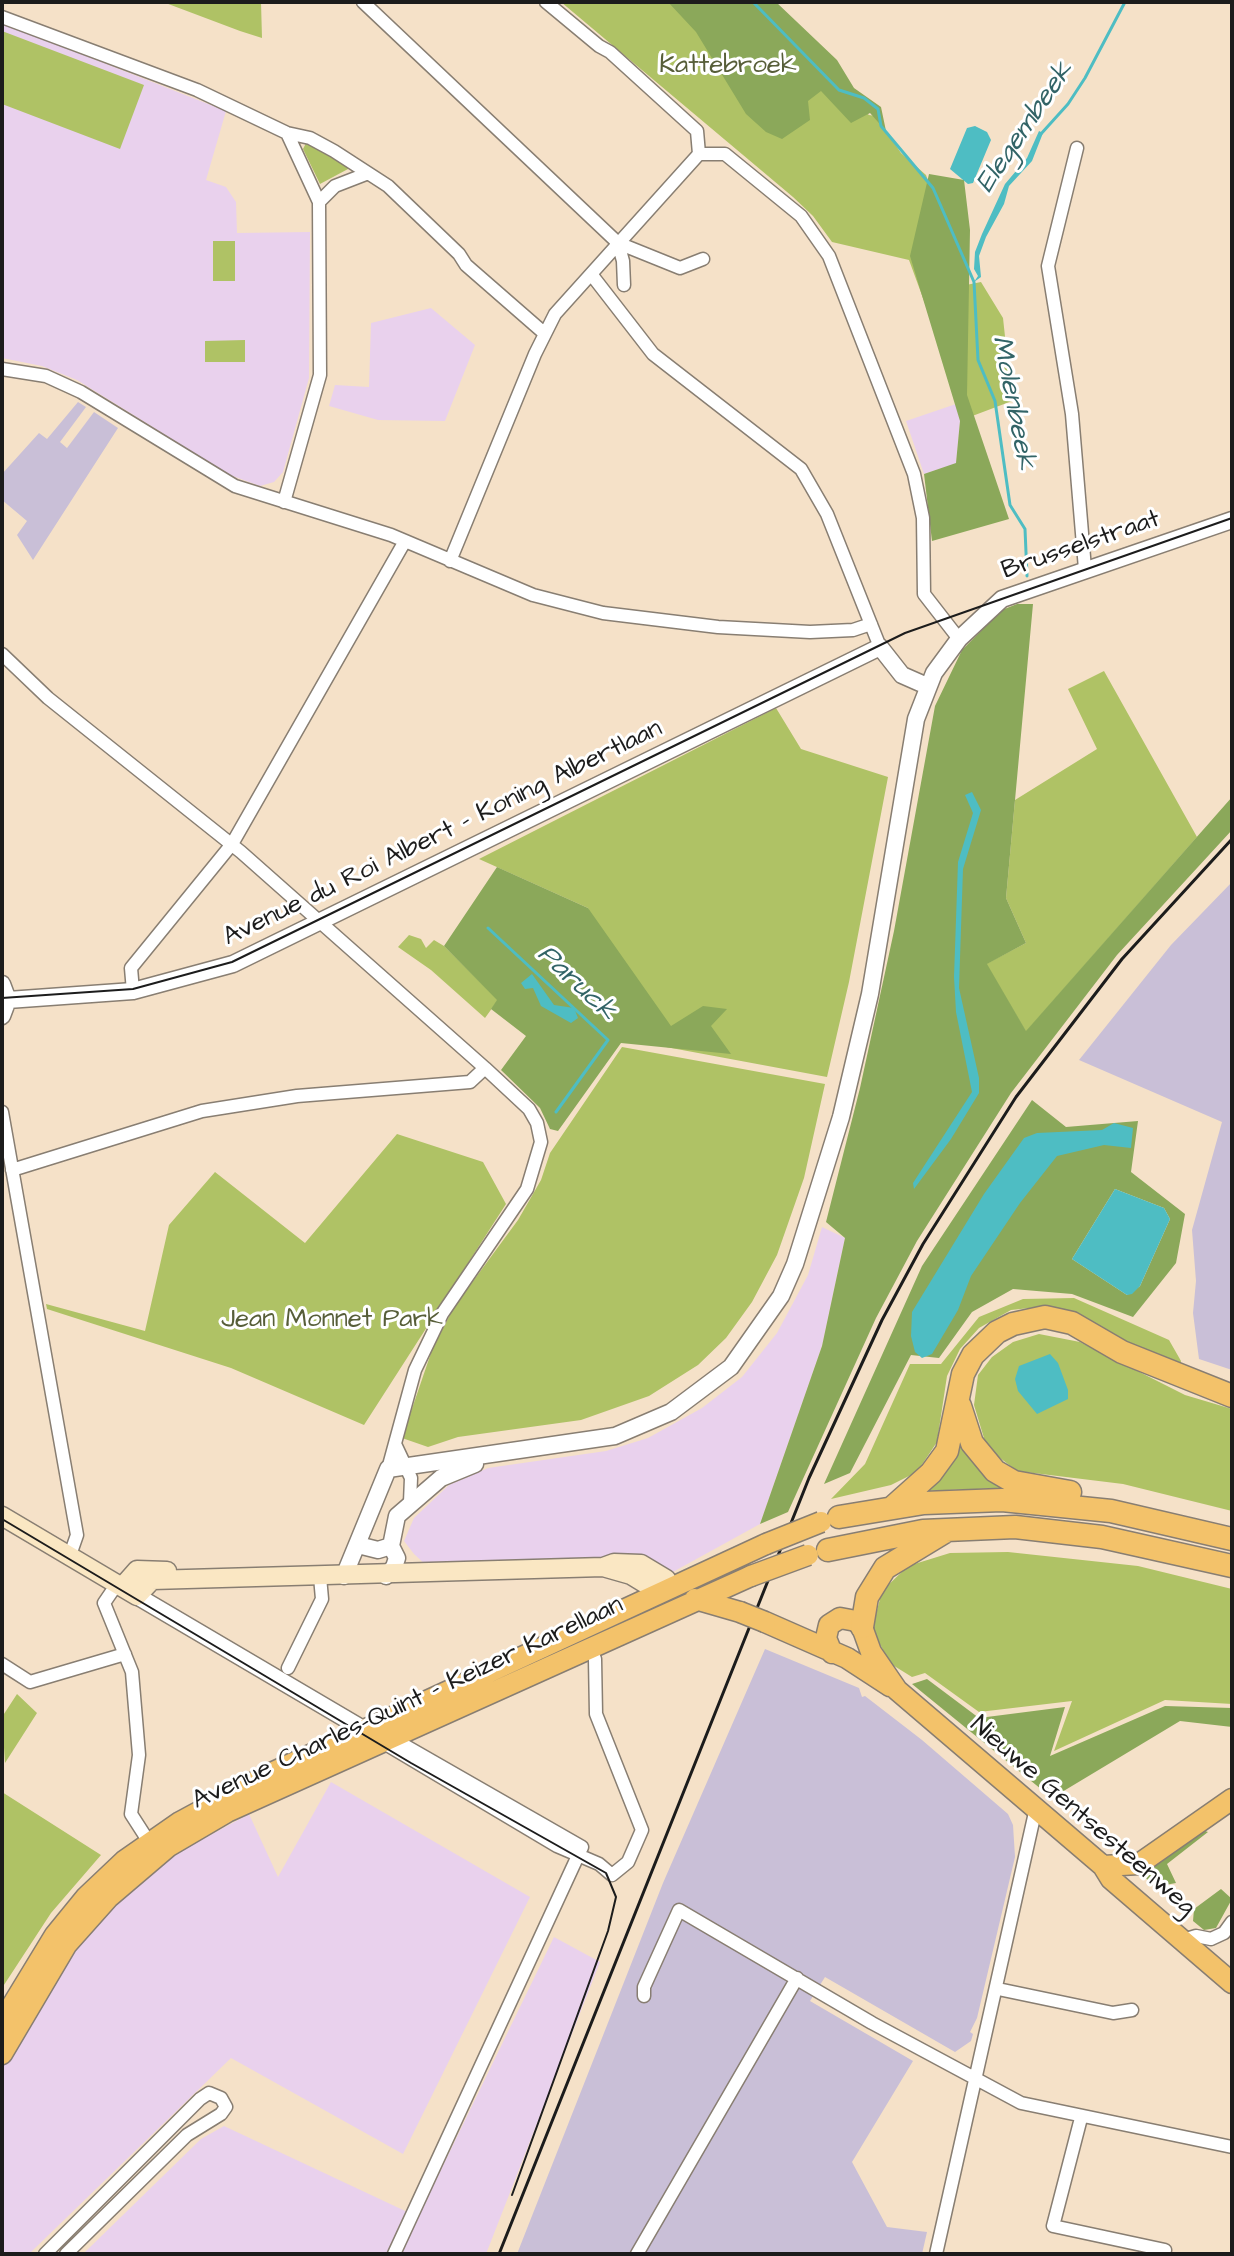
<!DOCTYPE html>
<html>
<head>
<meta charset="utf-8">
<style>
  body { margin:0 }
  #map { position:relative; width:1234px; height:2256px; overflow:hidden; background:#f5e1c8; font-family:"Architects Daughter",sans-serif }
  canvas { display:block }
  .frame { position:absolute; inset:0; border:4px solid #1c1c1c; pointer-events:none }
</style>
</head>
<body>
<div id="map">
<canvas width="1234" height="2256"></canvas>
<div class="frame"></div>
</div>
<script>
const context = document.querySelector('canvas').getContext('2d');
context.lineJoin = 'round';
function fillPath(path, color) {
  context.fillStyle = color;
  context.fill(path, 'evenodd');
}
function toPath(rows) {
  const path = new Path2D();
  for (const r of rows) {
    path.moveTo(r[0], r[1]);
    for (let i = 2; i < r.length; i += 2) path.lineTo(r[i], r[i + 1]);
  }
  return path;
}
function trace(path, color, width, dash) {
  context.strokeStyle = color;
  context.lineWidth = width;
  context.lineCap = dash ? 'butt' : 'round';
  context.setLineDash(dash || []);
  context.stroke(path);
}
function drawText(font, color, halo, rows, align = 'center') {
  context.font = font + ' "Architects Daughter",sans-serif';
  context.lineWidth = 6;
  context.setLineDash([]);
  context.textBaseline = 'middle';
  context.strokeStyle = halo;
  context.fillStyle = color;
  for (const [text, x, y, turn = 0] of rows) {
    context.save();
    context.translate(x, y);
    context.rotate((+turn || 0) * Math.PI / 180);
    context.textAlign = isNaN(turn) ? turn : align;
    if (halo) context.strokeText(text, 0, 0);
    context.fillText(text, 0, 0);
    context.restore();
  }
}
fillPath(toPath([
  [2,23,226,111,206,180,226,187,236,202,237,233,310,232,309,378,283,472,274,482,260,486,230,475,77,380,42,366,2,358],
  [431,308,475,345,445,421,378,420,329,406,335,385,369,387,371,323],
  [956,404,960,421,956,464,924,474,906,421],
  [822,1227,845,1238,822,1346,760,1524,671,1573,427,1566,414,1554,404,1541,414,1518,449,1485,488,1468,606,1451,648,1438,702,1408,742,1377,777,1333,808,1275],
  [331,1782,530,1897,403,2154,231,2058,29,2254,2,2254,2,2067,75,1951,110,1904,174,1855,249,1814,278,1877],
  [554,1937,600,1962,486,2254,83,2254,201,2139,224,2126,418,2217]
]), '#e9d1ed');
fillPath(toPath([
  [78,402,86,407,60,442,67,448,94,412,118,428,33,560,17,535,27,521,2,500,2,474,39,433,47,439],
  [1232,882,1232,1370,1199,1359,1193,1313,1196,1281,1192,1230,1222,1122,1079,1060,1171,945],
  [765,1649,859,1688,862,1697,865,1696,922,1740,1008,1814,1013,1825,1015,1857,977,2018,970,2032,973,2034,971,2041,955,2052,825,1977,810,2001,913,2061,852,2162,887,2227,927,2232,922,2254,517,2254,663,1883]
]), '#c9bfd7');
fillPath(toPath([
  [163,2,261,2,262,38,240,31],
  [561,2,746,2,869,115,876,116,901,153,926,175,966,285,981,282,1003,318,1012,401,967,418,909,260,832,242,813,216,793,197],
  [2,31,144,85,120,149,2,104],
  [306,143,348,166,348,169,320,184,303,149],
  [213,241,235,241,235,281,213,281],
  [245,340,245,362,205,362,205,341],
  [1104,671,1197,837,1026,1032,986,964,1026,943,1006,898,1015,800,1097,749,1068,689],
  [776,708,801,749,888,777,849,982,827,1077,623,1039,588,908,479,859],
  [409,935,421,939,426,948,434,940,444,946,498,1000,485,1018,431,970,398,947],
  [622,1047,825,1084,804,1178,777,1255,752,1302,726,1338,698,1365,649,1396,581,1420,458,1437,428,1447,402,1438,432,1350,454,1307,518,1220,541,1180,550,1153],
  [397,1134,483,1162,506,1204,364,1425,231,1368,47,1309,46,1304,145,1331,169,1225,215,1172,305,1243],
  [1074,1298,1169,1340,1181,1361,1180,1369,1111,1336,1075,1312,1039,1307,1011,1310,979,1328,960,1349,947,1376,937,1442,917,1472,891,1485,831,1499,865,1464,910,1364,941,1364,979,1317,1023,1299],
  [1039,1334,1080,1342,1185,1395,1232,1409,1232,1511,1123,1484,1017,1471,987,1448,974,1405,978,1375,992,1357,1013,1342],
  [957,1430,1007,1488,916,1491],
  [1008,1552,1138,1566,1232,1589,1232,1704,1165,1700,1054,1751,1072,1701,979,1712,925,1673,912,1677,891,1664,872,1630,882,1591,908,1566,950,1553],
  [17,1694,37,1713,5,1763,2,1717],
  [2,1792,101,1855,51,1913,2,1988]
]), '#afc265');
fillPath(toPath([
  [668,2,776,2,837,60,854,88,881,107,886,131,870,113,851,123,821,91,808,101,810,120,782,139,766,132,746,114,696,32],
  [929,174,964,180,970,230,967,395,1009,519,932,541,924,474,956,463,960,421,910,256],
  [1017,604,1033,604,1006,898,1026,943,987,964,1026,1031,1232,797,1232,830,1117,955,1011,1093,917,1241,876,1318,788,1512,760,1524,822,1346,845,1238,826,1222,860,1088,894,931,935,706,962,650,1002,610],
  [497,867,588,908,671,1026,703,1006,727,1009,711,1026,731,1054,621,1043,558,1131,550,1129,540,1108,501,1070,526,1036,491,1009,497,1000,444,946],
  [1032,1100,1066,1127,1138,1121,1131,1172,1185,1214,1176,1263,1133,1317,1072,1294,1013,1289,972,1312,939,1358,911,1355,850,1473,824,1484,922,1266],
  [1115,1189,1164,1208,1170,1219,1140,1286,1127,1295,1072,1259],
  [927,1679,979,1718,1065,1707,1050,1756,1165,1706,1232,1708,1232,1727,1180,1721,1052,1798,912,1684],
  [1202,1830,1208,1832,1167,1864,1176,1883,1154,1887,1144,1876,1149,1869],
  [1221,1889,1232,1899,1216,1928,1204,1930,1193,1921,1194,1909]
]), '#8ba85a');
fillPath(toPath([
  [975,126,987,132,991,140,973,183,968,184,950,169,967,128],
  [1039,131,1043,133,1032,161,1009,186,1004,204,986,237,979,256,981,277,974,282,978,276,974,269,975,252,982,234,1005,184,1027,158],
  [972,792,981,810,963,869,959,988,979,1078,979,1093,951,1139,914,1189,913,1183,972,1092,956,1012,954,977,958,862,973,813,965,795],
  [532,974,554,1005,574,1008,578,1018,571,1023,541,1006,533,988,525,989,521,983],
  [1114,1123,1133,1128,1131,1148,1104,1145,1057,1156,1020,1203,971,1276,958,1310,932,1354,922,1358,915,1352,911,1336,912,1312,984,1194,1024,1138,1037,1133,1102,1130],
  [1115,1189,1164,1208,1170,1219,1140,1286,1132,1294,1127,1295,1072,1259],
  [1050,1354,1058,1363,1068,1390,1068,1399,1037,1414,1018,1391,1015,1379,1019,1366]
]), '#4ebdc3');
trace(toPath([
  [753,2,839,90,864,98,878,109,881,126,933,188,974,282,978,360,995,401,1010,505,1025,529,1027,576],
  [1040,135,1068,104,1085,78,1125,2],
  [488,928,608,1040,556,1112]
]), '#4ebdc3', 3);
const minor = toPath([
  [363,2,618,243,623,261,624,285],
  [546,2,599,46,610,52,697,131,699,154],
  [2,17,197,90,287,133,310,138,334,151,388,186,459,254,466,265,544,333],
  [287,133,319,202],
  [1077,148,1048,266,1072,414,1085,569],
  [699,154,725,154,801,216,829,256,914,474,923,518,924,594,959,639],
  [618,243,680,268,703,259],
  [591,274,653,354,801,469,827,514,880,647],
  [2,369,46,376,81,392,235,486,391,535,533,595,603,613,718,627,810,632,853,630,871,624],
  [284,502,320,375,319,202,335,186,366,174],
  [450,561,535,354,555,314,699,154],
  [2,654,48,698,241,852,485,1068,529,1109,537,1123,541,1142,527,1189,442,1314,415,1370,388,1469],
  [133,991,131,968,232,844,405,541],
  [2,1112,77,1535,70,1555],
  [12,1170,202,1111,297,1096,470,1082,485,1068],
  [395,1444,411,1478,410,1502],
  [117,1584,104,1603,132,1672,139,1755,131,1814,149,1842],
  [2,1664,30,1682,125,1654],
  [288,1668,322,1599,320,1577],
  [390,1737,582,1847,394,2254],
  [384,1743,557,1846,599,1864,612,1875,628,1862,642,1830,596,1714,595,1659,590,1648],
  [1183,1940,1196,1936,1211,1939,1224,1933,1232,1922],
  [998,1989,1113,2013,1132,2010],
  [644,1996,644,1987,679,1910,872,2023,1021,2103,1232,2147],
  [1081,2118,1053,2226,1165,2250,1164,2254],
  [45,2254,200,2099,209,2093,221,2098,226,2107,221,2114,187,2135,66,2254],
  [637,2254,797,1978],
  [936,2254,1036,1808]
]);
const tertiary = toPath([
  [2,984,8,1000,2,1016],
  [8,1000,133,991,233,964,880,647,902,675,927,686],
  [358,1545,378,1550,391,1546],
  [344,1576,388,1469,615,1436,671,1412,731,1367,781,1296,795,1264,841,1117,870,994,916,719,934,673,959,639,1002,599,1232,520],
  [386,1576,394,1567,397,1558,391,1546,397,1516,441,1478,475,1464],
  [137,1596,373,1735]
]);
const secondary = toPath([
  [2,1516,137,1596,152,1580,603,1567,631,1575,654,1589,664,1589,666,1579,641,1564,614,1563,603,1567],
  [122,1587,137,1570,167,1571]
]);
const primary = toPath([
  [695,1599,740,1612],
  [765,1622,847,1658,890,1686],
  [832,1653,826,1638,829,1625,840,1618,856,1621,862,1627,871,1652,897,1690,1103,1866,1111,1879,1232,1983],
  [1103,1866,1139,1864,1232,1799],
  [2,2022,55,1935,86,1897,124,1861,180,1822,267,1775,766,1544],
  [2,2054,67,1944,108,1898,169,1846,227,1812,751,1576]
]);
const motorway = toPath([
  [960,1406,972,1443,995,1471,1014,1482,1070,1492],
  [894,1506,931,1473,947,1451,963,1374,973,1355,997,1332,1013,1324,1045,1317,1072,1323,1122,1352,1232,1396],
  [839,1517,924,1503,1002,1500,1111,1511,1232,1539],
  [828,1550,923,1531,1015,1527,1102,1537,1232,1566],
  [862,1627,867,1597,885,1568,946,1531]
]);
trace(minor, '#887e72', 15);
trace(tertiary, '#887e72', 19);
trace(secondary, '#887e72', 21);
trace(primary, '#887e72', 23);
trace(motorway, '#887e72', 25);
trace(minor, '#fff', 12);
trace(tertiary, '#fff', 16);
trace(secondary, '#fae7c3', 18);
trace(primary, '#f3c26a', 20);
trace(motorway, '#f3c26a', 22);
trace(toPath([
  [2,998,133,989,232,962,905,633,1232,518],
  [2,1519,411,1763,606,1873,616,1897,608,1931,512,2195]
]), '#1c1c1c', 2);
trace(toPath([
  [499,2254,809,1478,882,1320,923,1244,1016,1097,1122,959,1232,839]
]), '#1c1c1c', 3);
const primaryBridge = toPath([
  [766,1544,821,1522],
  [751,1576,808,1555],
  [740,1612,765,1622]
]);
trace(primaryBridge, '#887e72', 23, []);
trace(primaryBridge, '#f3c26a', 20);
drawText('26px', '#575e39', '#fff', [
  ["Kattebroek",728,67],
  ["Jean Monnet Park",332,1321]
]);
drawText('26px', '#1c1c1c', '#fff', [
  ["Brusselstraat",1081,546,-19],
  ["Avenue du Roi Albert - Koning Albertlaan",443,834,-26],
  ["Avenue Charles-Quint - Keizer Karellaan",408,1704,-25],
  ["Nieuwe Gentsesteenweg",1082,1817,41]
]);
drawText('italic 28px', '#326467', '#fff', [
  ["Elegembeek",1026,128,-56],
  ["Molenbeek",1012,403,79],
  ["Paruck",576,984,43]
]);
</script>
</body>
</html>
